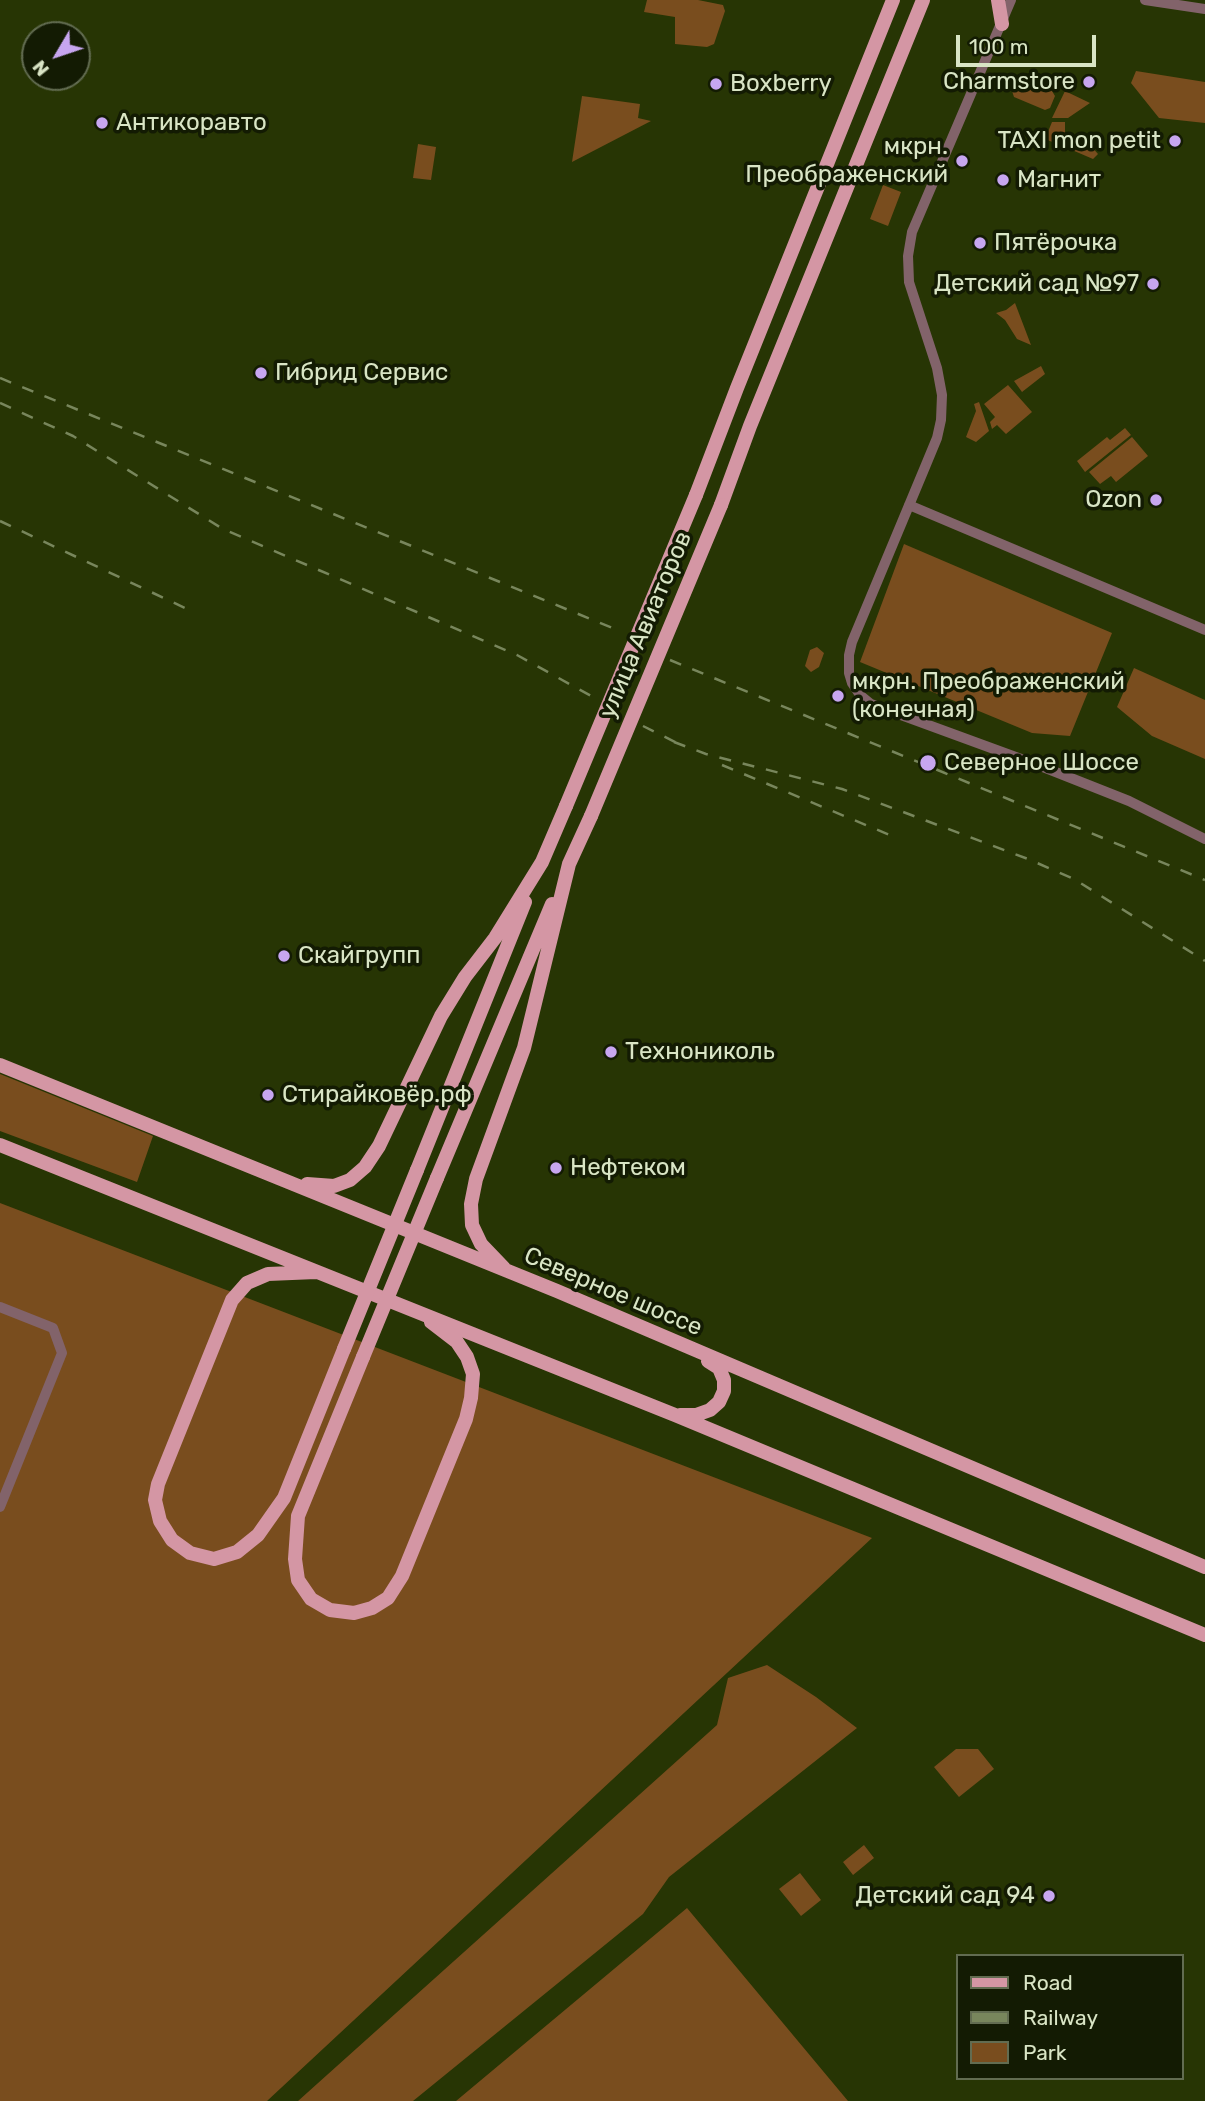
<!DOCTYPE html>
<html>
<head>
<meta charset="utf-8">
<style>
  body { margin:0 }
  #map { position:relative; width:1205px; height:2101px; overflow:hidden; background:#273504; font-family:Rubik,sans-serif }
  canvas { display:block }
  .legend { position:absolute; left:956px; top:1954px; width:228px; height:126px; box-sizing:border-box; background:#131b03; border:2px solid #626c51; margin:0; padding:9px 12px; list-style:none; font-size:21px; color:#d9e5c5 }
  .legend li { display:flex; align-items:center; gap:14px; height:35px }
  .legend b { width:35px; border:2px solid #626c51 }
  .north { position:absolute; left:21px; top:21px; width:70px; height:70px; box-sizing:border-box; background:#131b03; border:2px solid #626c51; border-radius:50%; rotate:231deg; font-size:19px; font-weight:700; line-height:28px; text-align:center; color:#d9e5c5 }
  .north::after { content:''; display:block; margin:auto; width:24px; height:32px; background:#c7a6f0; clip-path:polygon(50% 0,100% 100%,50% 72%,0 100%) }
  .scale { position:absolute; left:956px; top:35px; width:140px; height:32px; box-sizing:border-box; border:4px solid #d9e5c5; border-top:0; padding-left:9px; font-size:21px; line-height:24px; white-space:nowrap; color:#d9e5c5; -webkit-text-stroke:5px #131b03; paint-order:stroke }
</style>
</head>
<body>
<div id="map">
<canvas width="1205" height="2101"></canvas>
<ul class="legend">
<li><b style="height:9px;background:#d496a4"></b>Road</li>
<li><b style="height:9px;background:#78865c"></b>Railway</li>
<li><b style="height:19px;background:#794d1e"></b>Park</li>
</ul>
<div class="north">N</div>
<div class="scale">100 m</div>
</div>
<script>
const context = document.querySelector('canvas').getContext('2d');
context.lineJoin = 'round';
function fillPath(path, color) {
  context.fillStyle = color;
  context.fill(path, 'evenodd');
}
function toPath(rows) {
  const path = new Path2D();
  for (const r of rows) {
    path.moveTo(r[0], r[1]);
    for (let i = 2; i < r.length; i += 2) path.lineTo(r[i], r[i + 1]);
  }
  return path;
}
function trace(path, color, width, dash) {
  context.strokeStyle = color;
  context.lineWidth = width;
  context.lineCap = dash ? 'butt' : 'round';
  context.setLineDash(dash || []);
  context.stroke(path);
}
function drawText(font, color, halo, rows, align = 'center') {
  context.font = font + ' Rubik,sans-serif';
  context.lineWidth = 7;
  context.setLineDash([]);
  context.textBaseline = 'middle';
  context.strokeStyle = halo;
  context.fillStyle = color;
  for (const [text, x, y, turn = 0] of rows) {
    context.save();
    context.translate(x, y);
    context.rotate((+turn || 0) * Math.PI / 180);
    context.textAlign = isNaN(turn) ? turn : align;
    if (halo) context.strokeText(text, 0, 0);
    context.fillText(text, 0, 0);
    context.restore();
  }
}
fillPath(toPath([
  [647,0,698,0,723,5,725,11,714,44,707,47,675,44,675,17,644,12],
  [1136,71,1205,82,1205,123,1159,118,1131,83],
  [1022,78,1052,91,1055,96,1050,108,1045,110,1014,97,1012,91,1017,80],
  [1065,91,1090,103,1068,118,1052,118],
  [582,96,640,104,638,118,651,121,572,162],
  [1052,122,1065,122,1065,132,1069,138,1062,146,1045,139],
  [1079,140,1090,145,1098,154,1093,159,1065,147,1068,142],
  [418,144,436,147,431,180,413,178],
  [883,185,901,192,888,226,870,219],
  [1015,303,1031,345,1017,339,1005,320,996,313,1006,310],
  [1041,366,1045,374,1022,392,1014,381],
  [1008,385,1032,412,1006,434,997,425,992,429,990,422,995,417,984,404],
  [979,402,989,431,976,442,966,437,976,411,974,404],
  [1125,428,1131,435,1085,472,1077,461,1107,437,1110,440],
  [1132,437,1148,456,1116,482,1111,476,1100,484,1089,472],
  [904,544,1112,633,1070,736,1032,733,860,662],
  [817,647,824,653,819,667,811,672,805,666,810,650],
  [1134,668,1205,700,1205,759,1152,736,1117,707],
  [0,1074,153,1136,137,1182,0,1131],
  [0,1203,872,1538,267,2101,0,2101],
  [767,1665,816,1697,857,1728,669,1877,643,1914,413,2101,298,2101,717,1725,728,1678],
  [956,1749,978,1749,994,1769,959,1797,934,1767],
  [864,1845,874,1858,853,1875,843,1862],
  [800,1873,821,1900,801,1916,779,1889],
  [687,1908,848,2101,456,2101]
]), '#794d1e');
trace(toPath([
  [1011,0,912,232,908,256,909,282,937,368,942,395,941,420,937,438,925,467,852,642,849,655,849,673,852,683,860,695,871,704,1043,767,1129,801,1205,839],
  [1145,0,1205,9],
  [909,505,1205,630],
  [0,1307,53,1328,62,1353,0,1507]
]), '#82636a', 10);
trace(toPath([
  [998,0,1002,24],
  [696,495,737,388,893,0],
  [721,505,750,426,923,0],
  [0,1065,557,1291,1205,1567],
  [0,1145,675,1415,1205,1635],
  [417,1170,525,902],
  [437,1178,552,904],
  [307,1184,334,1186,350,1180,365,1167,379,1146,441,1016,465,977,495,938,542,862,566,806],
  [504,1268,481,1244,472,1225,471,1204,476,1179,524,1048,569,864,591,816],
  [316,1272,268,1274,247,1283,232,1300,158,1484,155,1500,160,1521,172,1540,190,1553,214,1559,237,1552,258,1535,284,1498,344,1349],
  [363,1357,298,1516,295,1559,298,1580,311,1599,330,1610,354,1613,372,1608,388,1598,402,1576,466,1419,471,1398,473,1374,467,1357,457,1342,431,1322],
  [680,1415,696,1415,710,1410,719,1402,724,1391,724,1380,719,1368,708,1361]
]), '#d496a4', 14);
trace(toPath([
  [0,378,620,631],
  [0,403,73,436,223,529,517,655,593,697],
  [0,521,185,608],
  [670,660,1205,880],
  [643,726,681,745],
  [674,742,706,754,842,789,1028,859,1074,879,1205,961],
  [722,765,897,838]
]), '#78865c', 2.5, [12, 12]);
trace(toPath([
  [566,806,696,495],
  [591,816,721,505],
  [344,1349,417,1170],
  [363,1357,437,1178]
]), '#d496a4', 14);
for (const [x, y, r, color] of [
  [1089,82,7,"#c7a6f0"],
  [716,84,7,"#c7a6f0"],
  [102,123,7,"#c7a6f0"],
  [1175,141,7,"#c7a6f0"],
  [962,161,7,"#c7a6f0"],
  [1003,180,7,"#c7a6f0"],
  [980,243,7,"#c7a6f0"],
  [1153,284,7,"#c7a6f0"],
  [261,373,7,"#c7a6f0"],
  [1156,500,7,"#c7a6f0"],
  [838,696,7,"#c7a6f0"],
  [928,763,9,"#c7a6f0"],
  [284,956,7,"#c7a6f0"],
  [611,1052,7,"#c7a6f0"],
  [268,1095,7,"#c7a6f0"],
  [556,1168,7,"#c7a6f0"],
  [1049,1896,7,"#c7a6f0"]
]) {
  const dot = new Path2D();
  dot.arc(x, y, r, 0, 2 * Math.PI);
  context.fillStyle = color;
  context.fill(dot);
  trace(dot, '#131b03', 2.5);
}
drawText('24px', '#d9e5c5', '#131b03', [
  ["Charmstore",1075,82,"right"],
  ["Boxberry",730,84],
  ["Антикоравто",116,123],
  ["TAXI mon petit",1161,141,"right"],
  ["мкрн.",948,147,"right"],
  ["Преображенский",948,175,"right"],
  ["Магнит",1017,180],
  ["Пятёрочка",994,243],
  ["Детский сад №97",1139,284,"right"],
  ["Гибрид Сервис",275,373],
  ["Ozon",1142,500,"right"],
  ["мкрн. Преображенский",852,682],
  ["(конечная)",852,710],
  ["Северное Шоссе",944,763],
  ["Скайгрупп",298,956],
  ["Технониколь",625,1052],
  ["Стирайковёр.рф",282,1095],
  ["Нефтеком",570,1168],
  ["Детский сад 94",1035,1896,"right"]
], 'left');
drawText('24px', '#d9e5c5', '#131b03', [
  ["улица Авиаторов",646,625,-67],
  ["Северное шоссе",613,1292,23]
]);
</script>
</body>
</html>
